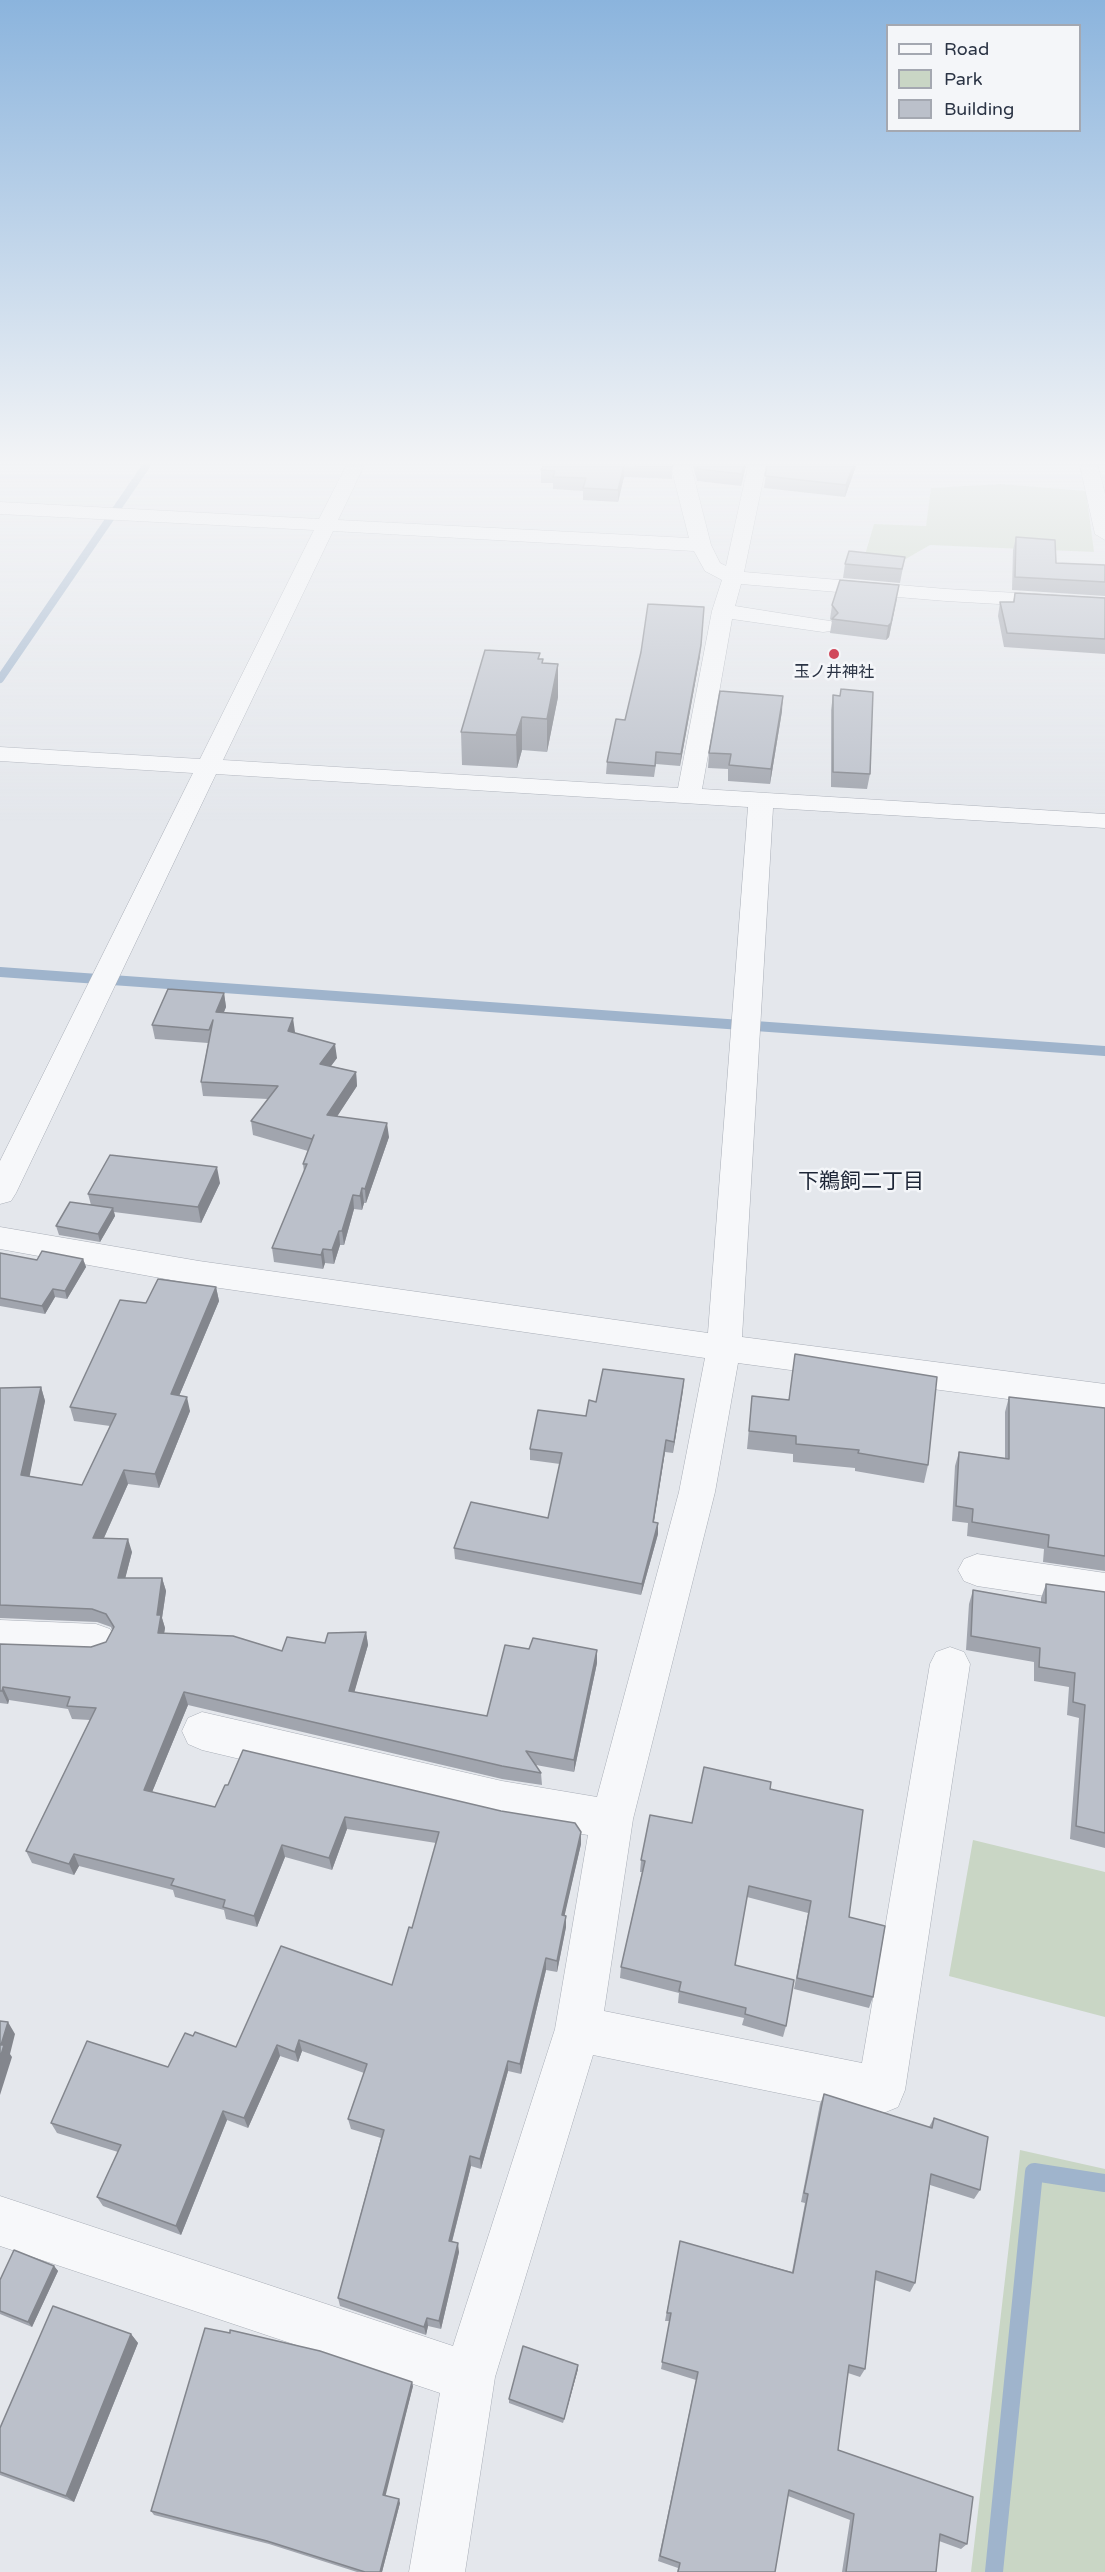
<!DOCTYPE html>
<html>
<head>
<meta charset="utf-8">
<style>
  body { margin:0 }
  #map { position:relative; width:1105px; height:2572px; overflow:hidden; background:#e4e7ec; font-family:"Varela Round",sans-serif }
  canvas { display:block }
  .legend { position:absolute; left:886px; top:24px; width:195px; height:108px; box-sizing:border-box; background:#f4f6f9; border:2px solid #a4a8b1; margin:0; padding:8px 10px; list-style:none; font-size:18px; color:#2b3445 }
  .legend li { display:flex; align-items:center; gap:12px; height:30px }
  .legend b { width:30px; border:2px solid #a4a8b1 }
</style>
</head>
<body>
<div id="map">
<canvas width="1105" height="2572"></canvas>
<ul class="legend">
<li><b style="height:8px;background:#f7f8fa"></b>Road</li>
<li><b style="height:16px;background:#c9d6c5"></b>Park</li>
<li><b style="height:16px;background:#bbc0ca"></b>Building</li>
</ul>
</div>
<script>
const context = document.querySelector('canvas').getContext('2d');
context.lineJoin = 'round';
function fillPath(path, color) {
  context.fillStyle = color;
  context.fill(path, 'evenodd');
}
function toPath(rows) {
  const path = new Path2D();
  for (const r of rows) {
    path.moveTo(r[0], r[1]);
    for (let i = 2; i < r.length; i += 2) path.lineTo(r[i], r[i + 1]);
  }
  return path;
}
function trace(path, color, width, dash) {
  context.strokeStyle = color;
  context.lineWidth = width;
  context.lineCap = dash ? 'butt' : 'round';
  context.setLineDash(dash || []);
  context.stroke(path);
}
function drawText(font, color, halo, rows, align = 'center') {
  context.font = font + ' "Varela Round","Noto Sans JP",sans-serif';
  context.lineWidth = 5;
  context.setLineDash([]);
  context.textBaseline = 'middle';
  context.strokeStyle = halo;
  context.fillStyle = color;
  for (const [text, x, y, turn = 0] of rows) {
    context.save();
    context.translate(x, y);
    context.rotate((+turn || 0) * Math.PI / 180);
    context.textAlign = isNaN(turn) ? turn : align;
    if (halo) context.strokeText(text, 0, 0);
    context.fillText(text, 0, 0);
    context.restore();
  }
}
fillPath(toPath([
  [1001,484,1086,491,1094,552,930,545,892,567,862,565,874,524,926,526,931,488],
  [973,1840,1105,1872,1105,2017,949,1976],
  [1020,2150,1105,2169,1105,2572,971,2572]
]), '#c9d6c5');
trace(toPath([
  [0,679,146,466]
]), '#9fb4cc', 8);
trace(toPath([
  [0,972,1105,1051]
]), '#9fb4cc', 10);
trace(toPath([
  [994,2572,1034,2172,1105,2183]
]), '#9fb4cc', 18);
const minor = toPath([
  [346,466,364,466,338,520,689,538,672,471,673,466,691,466,711,545,720,563,726,566,748,466,766,466,744,572,946,589,1105,598,1105,610,946,601,741,584,735,606,823,620,831,621,834,626,831,631,823,632,732,619,702,789,1105,814,1105,828,773,808,742,1337,1105,1384,1105,1412,738,1363,715,1492,633,1819,604,2011,862,2063,930,1664,936,1652,950,1647,964,1652,970,1664,905,2090,898,2107,881,2114,593,2055,495,2377,465,2572,409,2572,440,2393,0,2246,0,2196,453,2346,555,2029,588,1835,502,1821,202,1750,188,1744,182,1731,188,1718,202,1712,502,1781,597,1797,679,1492,705,1358,199,1285,0,1249,0,1227,199,1261,708,1333,748,807,216,774,16,1193,11,1201,0,1204,0,1161,193,773,0,761,0,747,200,759,314,530,0,514,0,502,319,519,346,466],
  [333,531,694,551,705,571,722,580,712,611,678,788,223,760,333,531],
  [1080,466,1098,466,1105,494,1105,540,1095,534,1080,466],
  [977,1554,1105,1573,1105,1605,977,1586,964,1581,958,1570,964,1559,977,1554],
  [0,1620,96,1624,110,1629,116,1641,110,1653,96,1658,0,1654,0,1620]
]);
trace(minor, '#a9aeb7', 1);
fillPath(minor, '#f7f8fa');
fillPath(toPath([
  [543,466,672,466,672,479,624,477,618,502,583,500,583,491,553,489,553,483,541,483,541,470],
  [693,466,746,466,741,486,697,481],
  [767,466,856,466,845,497,764,488],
  [1016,537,1056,563,1105,565,1105,596,1012,590,1013,550],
  [905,557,900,583,843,578,845,564],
  [1015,593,1105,598,1105,654,1004,647,998,616,1000,602,1013,602],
  [897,599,889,637,886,640,830,633,832,621,830,619,832,605],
  [700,656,680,766,656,764,654,777,606,774,607,762,625,720],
  [540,659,543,663,558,664,558,697,547,752,522,750,517,768,462,765,461,732],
  [833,695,870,774,867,789,831,787,831,710],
  [782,711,770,784,728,781,728,769,708,768,709,753],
  [224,993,226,1007,224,1012,295,1032,295,1033,337,1058,331,1066,356,1072,357,1086,337,1116,389,1137,366,1203,364,1203,362,1210,354,1209,344,1245,340,1245,334,1264,325,1263,323,1269,274,1262,272,1248,304,1172,303,1164,308,1151,253,1135,251,1121,268,1099,203,1096,201,1082,208,1043,155,1039,152,1025],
  [220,1183,201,1223,114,1212,115,1216,100,1242,59,1235,56,1226,91,1205,88,1194],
  [0,1253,37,1260,83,1259,86,1267,67,1299,55,1297,45,1314,0,1306],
  [216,1287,219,1301,179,1396,190,1411,159,1488,128,1484,104,1538,132,1552,125,1578,162,1578,166,1591,162,1618,165,1628,164,1633,282,1651,325,1643,366,1632,368,1645,354,1692,487,1716,597,1663,574,1772,536,1765,541,1773,542,1785,502,1779,188,1705,152,1792,215,1807,225,1785,581,1844,564,1916,566,1927,557,1972,546,1970,521,2074,508,2071,481,2169,471,2166,452,2242,459,2252,441,2329,428,2326,426,2335,340,2306,338,2298,381,2138,351,2129,348,2119,364,2073,302,2051,298,2062,280,2056,248,2128,227,2120,181,2235,103,2206,97,2197,118,2152,57,2133,51,2123,168,2067,193,2036,236,2047,392,1985,412,1928,436,1843,347,1829,332,1870,285,1857,257,1927,226,1919,224,1910,175,1897,173,1890,79,1866,74,1875,32,1863,26,1851,90,1720,72,1719,68,1709,9,1700,8,1704,0,1703,0,1644,91,1647,106,1642,112,1630,111,1627,97,1622,0,1618,0,1388,41,1387,45,1401,29,1476,82,1485,110,1426,74,1421,70,1407,146,1303],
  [795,1354,928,1465,924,1483,855,1471,855,1468,793,1462,793,1454,747,1449,752,1396,789,1400],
  [684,1379,673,1453,665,1452,654,1522,658,1534,641,1595,455,1559,454,1548,548,1518,560,1464,530,1460,530,1449,586,1416,596,1402],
  [1009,1397,1105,1408,1105,1571,1043,1562,1044,1549,967,1536,968,1523,952,1521,955,1466,959,1452,1005,1458,1005,1412],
  [1046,1584,1105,1592,1105,1848,1070,1839,1079,1718,1067,1715,1069,1687,1034,1681,1034,1662,966,1650,969,1604,973,1590,1041,1602,1041,1598],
  [770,1789,849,1917,873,1997,869,2008,794,1989,808,1913,747,1897,735,1965,786,2026,783,2037,742,2025,744,2018,678,2003,679,1993,620,1978,621,1967,642,1872,640,1872,641,1860,692,1823],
  [824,2094,929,2127,934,2118,980,2190,974,2199,930,2185,915,2283,910,2292,875,2280,865,2369,860,2377,848,2373,838,2450,967,2544,961,2549,939,2541,936,2572,842,2572,850,2520,788,2496,775,2572,677,2572,678,2568,658,2561,696,2380,661,2369,670,2321,665,2321,680,2241,792,2272,805,2203,801,2202,820,2104],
  [54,2266,58,2271,32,2327,0,2314,0,2280],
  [131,2334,138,2343,74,2502,0,2475,0,2428],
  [578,2369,563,2423,509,2403,509,2399],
  [413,2386,385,2495,400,2503,382,2572,357,2572,269,2544,154,2515,151,2511]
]), '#a1a5ae');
fillPath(toPath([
  [624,466,624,477,618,502,618,490],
  [744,466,746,466,741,486,742,474],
  [853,466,856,466,845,497,846,485],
  [899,585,889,637,886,640,888,626],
  [704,607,700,656,680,766,681,754],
  [558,664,558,697,547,752,547,719],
  [783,696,782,711,770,784,771,769],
  [522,717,522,750,517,768,516,735],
  [224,993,226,1007,218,1026,216,1012],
  [293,1018,295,1032,290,1045,288,1031],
  [335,1044,337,1058,322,1078,320,1064],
  [356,1072,357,1086,329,1129,327,1115],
  [387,1123,389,1137,366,1203,365,1189],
  [217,1167,220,1183,201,1223,198,1207],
  [362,1188,364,1203,362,1210,360,1196],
  [353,1195,354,1209,344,1245,342,1231],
  [113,1208,115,1216,100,1242,98,1234],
  [339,1231,340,1245,334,1264,332,1250],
  [323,1249,325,1263,323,1269,321,1255],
  [83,1259,86,1267,67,1299,65,1291],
  [216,1287,219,1301,174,1408,171,1394],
  [53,1289,55,1297,45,1314,42,1306],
  [684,1379,683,1391,673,1453,674,1442],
  [41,1387,45,1401,27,1489,21,1475],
  [187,1397,190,1411,159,1488,155,1474],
  [666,1440,665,1452,652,1533,653,1522],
  [124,1470,128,1484,98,1551,93,1538],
  [658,1523,658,1534,641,1595,642,1584],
  [128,1539,132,1552,122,1591,118,1578],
  [162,1578,166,1591,162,1618,165,1628,162,1646,158,1633,157,1615],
  [366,1632,368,1645,351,1704,349,1691],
  [597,1650,597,1663,574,1772,574,1760],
  [3,1687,9,1700,8,1704,2,1691],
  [184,1692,188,1705,148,1802,144,1790],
  [345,1817,347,1829,332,1870,329,1858],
  [581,1832,581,1844,562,1927,562,1915],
  [282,1845,285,1857,257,1927,254,1916],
  [74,1854,79,1866,74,1875,69,1864],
  [566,1916,566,1927,557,1972,557,1961],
  [546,1958,546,1970,521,2074,520,2064],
  [8,2022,15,2034,10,2054,12,2057,0,2095,0,2058,1,2045],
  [299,2040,302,2051,298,2062,295,2052],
  [277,2045,280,2056,248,2128,244,2118],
  [508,2061,508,2071,481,2169,480,2159],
  [223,2111,227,2120,181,2235,176,2226],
  [470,2156,471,2166,450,2249,449,2241],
  [458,2243,459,2252,441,2329,439,2321],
  [54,2266,58,2271,32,2327,28,2322],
  [427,2318,428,2326,426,2335,424,2327],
  [131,2334,138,2343,74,2502,66,2496],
  [578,2365,578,2369,563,2423,564,2419],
  [412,2382,413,2386,385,2498,383,2495],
  [399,2499,400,2503,382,2572,380,2572]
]), '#83868d');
const building = toPath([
  [543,466,624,466,618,490,583,488,586,478,553,477,555,471,541,470,543,466],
  [636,466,672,466,672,467,636,466],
  [697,466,744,466,742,474,698,469,697,466],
  [767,466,853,466,846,485,765,476,767,466],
  [1016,537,1055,540,1056,563,1105,565,1105,582,1015,577,1016,537],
  [849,551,905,557,902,569,845,564,849,551],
  [840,580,899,585,891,623,888,626,832,619,838,613,832,605,840,580],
  [1015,593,1105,598,1105,639,1007,633,1000,602,1014,602,1015,593],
  [648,604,704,607,701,645,681,754,656,752,655,766,607,762,616,719,625,720,641,652,648,604],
  [485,650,540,653,538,659,543,659,542,663,558,664,547,719,522,717,516,735,461,732,485,650],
  [841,689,873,692,870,774,833,772,833,695,840,696,841,689],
  [720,691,783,696,771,769,729,765,731,754,709,753,720,691],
  [168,989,224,993,216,1012,293,1018,288,1031,335,1044,320,1064,356,1072,327,1115,387,1123,365,1189,362,1188,360,1196,353,1195,342,1231,339,1231,332,1250,323,1249,321,1255,272,1248,307,1164,303,1164,314,1135,312,1139,251,1121,278,1086,201,1082,213,1020,209,1030,152,1025,168,989],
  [110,1155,217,1167,198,1207,88,1194,110,1155],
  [70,1202,113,1208,98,1234,56,1226,70,1202],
  [42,1251,83,1259,65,1291,53,1289,42,1306,0,1298,0,1253,37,1260,42,1251],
  [158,1279,216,1287,171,1394,187,1397,155,1474,124,1470,93,1538,128,1539,118,1578,162,1578,157,1615,161,1615,158,1633,233,1636,282,1651,287,1637,325,1643,328,1633,366,1632,349,1691,487,1716,505,1645,529,1649,533,1638,597,1650,574,1760,526,1751,541,1773,502,1766,184,1692,144,1790,215,1807,225,1785,228,1785,243,1750,501,1811,575,1823,581,1832,562,1915,566,1916,557,1961,546,1958,520,2064,508,2061,480,2159,470,2156,449,2241,458,2243,439,2321,427,2318,424,2327,338,2298,384,2130,348,2119,367,2064,299,2040,295,2052,277,2045,244,2118,223,2111,176,2226,97,2197,121,2145,51,2123,87,2041,168,2067,185,2033,193,2036,195,2032,236,2047,281,1946,392,1985,409,1927,412,1928,439,1832,345,1817,329,1858,282,1845,254,1916,223,1907,225,1900,171,1885,174,1879,74,1854,69,1864,26,1851,96,1708,67,1706,70,1697,3,1687,2,1691,0,1691,0,1644,91,1647,106,1642,114,1627,106,1614,92,1609,0,1605,0,1388,41,1387,21,1475,82,1485,116,1414,70,1407,120,1300,146,1303,158,1279],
  [795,1354,937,1377,928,1465,858,1453,859,1450,796,1444,796,1436,749,1431,752,1396,789,1400,795,1354],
  [603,1369,684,1379,674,1442,666,1440,653,1522,658,1523,642,1584,454,1548,471,1502,548,1518,562,1453,530,1449,538,1410,586,1416,589,1400,596,1402,603,1369],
  [1009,1397,1105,1408,1105,1556,1048,1547,1049,1535,972,1522,973,1509,956,1506,959,1452,1009,1459,1009,1397],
  [1046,1584,1105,1592,1105,1833,1076,1826,1085,1705,1073,1702,1075,1673,1039,1667,1040,1648,971,1636,973,1590,1046,1603,1046,1584],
  [704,1767,771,1782,770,1789,863,1810,849,1917,885,1926,873,1997,797,1978,811,1901,749,1886,735,1965,794,1980,786,2026,745,2014,746,2008,679,1991,681,1982,621,1967,645,1861,641,1860,650,1815,692,1823,704,1767],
  [0,2021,8,2022,1,2045,4,2045,0,2058,0,2021],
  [824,2094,932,2128,934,2118,988,2137,980,2190,931,2174,915,2283,876,2271,865,2369,849,2365,838,2450,973,2497,967,2544,940,2534,936,2572,846,2572,854,2514,789,2490,775,2572,678,2572,680,2563,660,2556,698,2372,662,2362,671,2313,667,2313,680,2241,793,2273,808,2194,804,2193,824,2094],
  [14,2250,54,2266,28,2322,0,2311,0,2280,14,2250],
  [53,2306,131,2334,66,2496,0,2472,0,2428,53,2306],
  [205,2328,230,2333,230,2330,320,2351,412,2382,383,2495,399,2499,380,2572,365,2572,267,2541,151,2511,205,2328],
  [523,2346,578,2365,564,2419,509,2399,523,2346]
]);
fillPath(building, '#bbc0ca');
trace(building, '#83868d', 1.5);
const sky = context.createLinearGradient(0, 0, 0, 826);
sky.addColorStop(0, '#8bb4dd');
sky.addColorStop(0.56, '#f3f4f6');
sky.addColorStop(1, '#f3f4f600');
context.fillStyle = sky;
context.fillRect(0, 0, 1105, 826);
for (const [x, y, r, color] of [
  [834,654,6,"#d1495b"]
]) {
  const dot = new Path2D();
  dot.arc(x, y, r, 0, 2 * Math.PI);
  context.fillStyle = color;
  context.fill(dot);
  trace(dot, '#f4f6f9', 2);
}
drawText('16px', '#2b3445', '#f4f6f9', [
  ["玉ノ井神社",834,673]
]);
drawText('21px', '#1d2536', '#f4f6f9', [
  ["下鵜飼二丁目",861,1182]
]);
</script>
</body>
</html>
